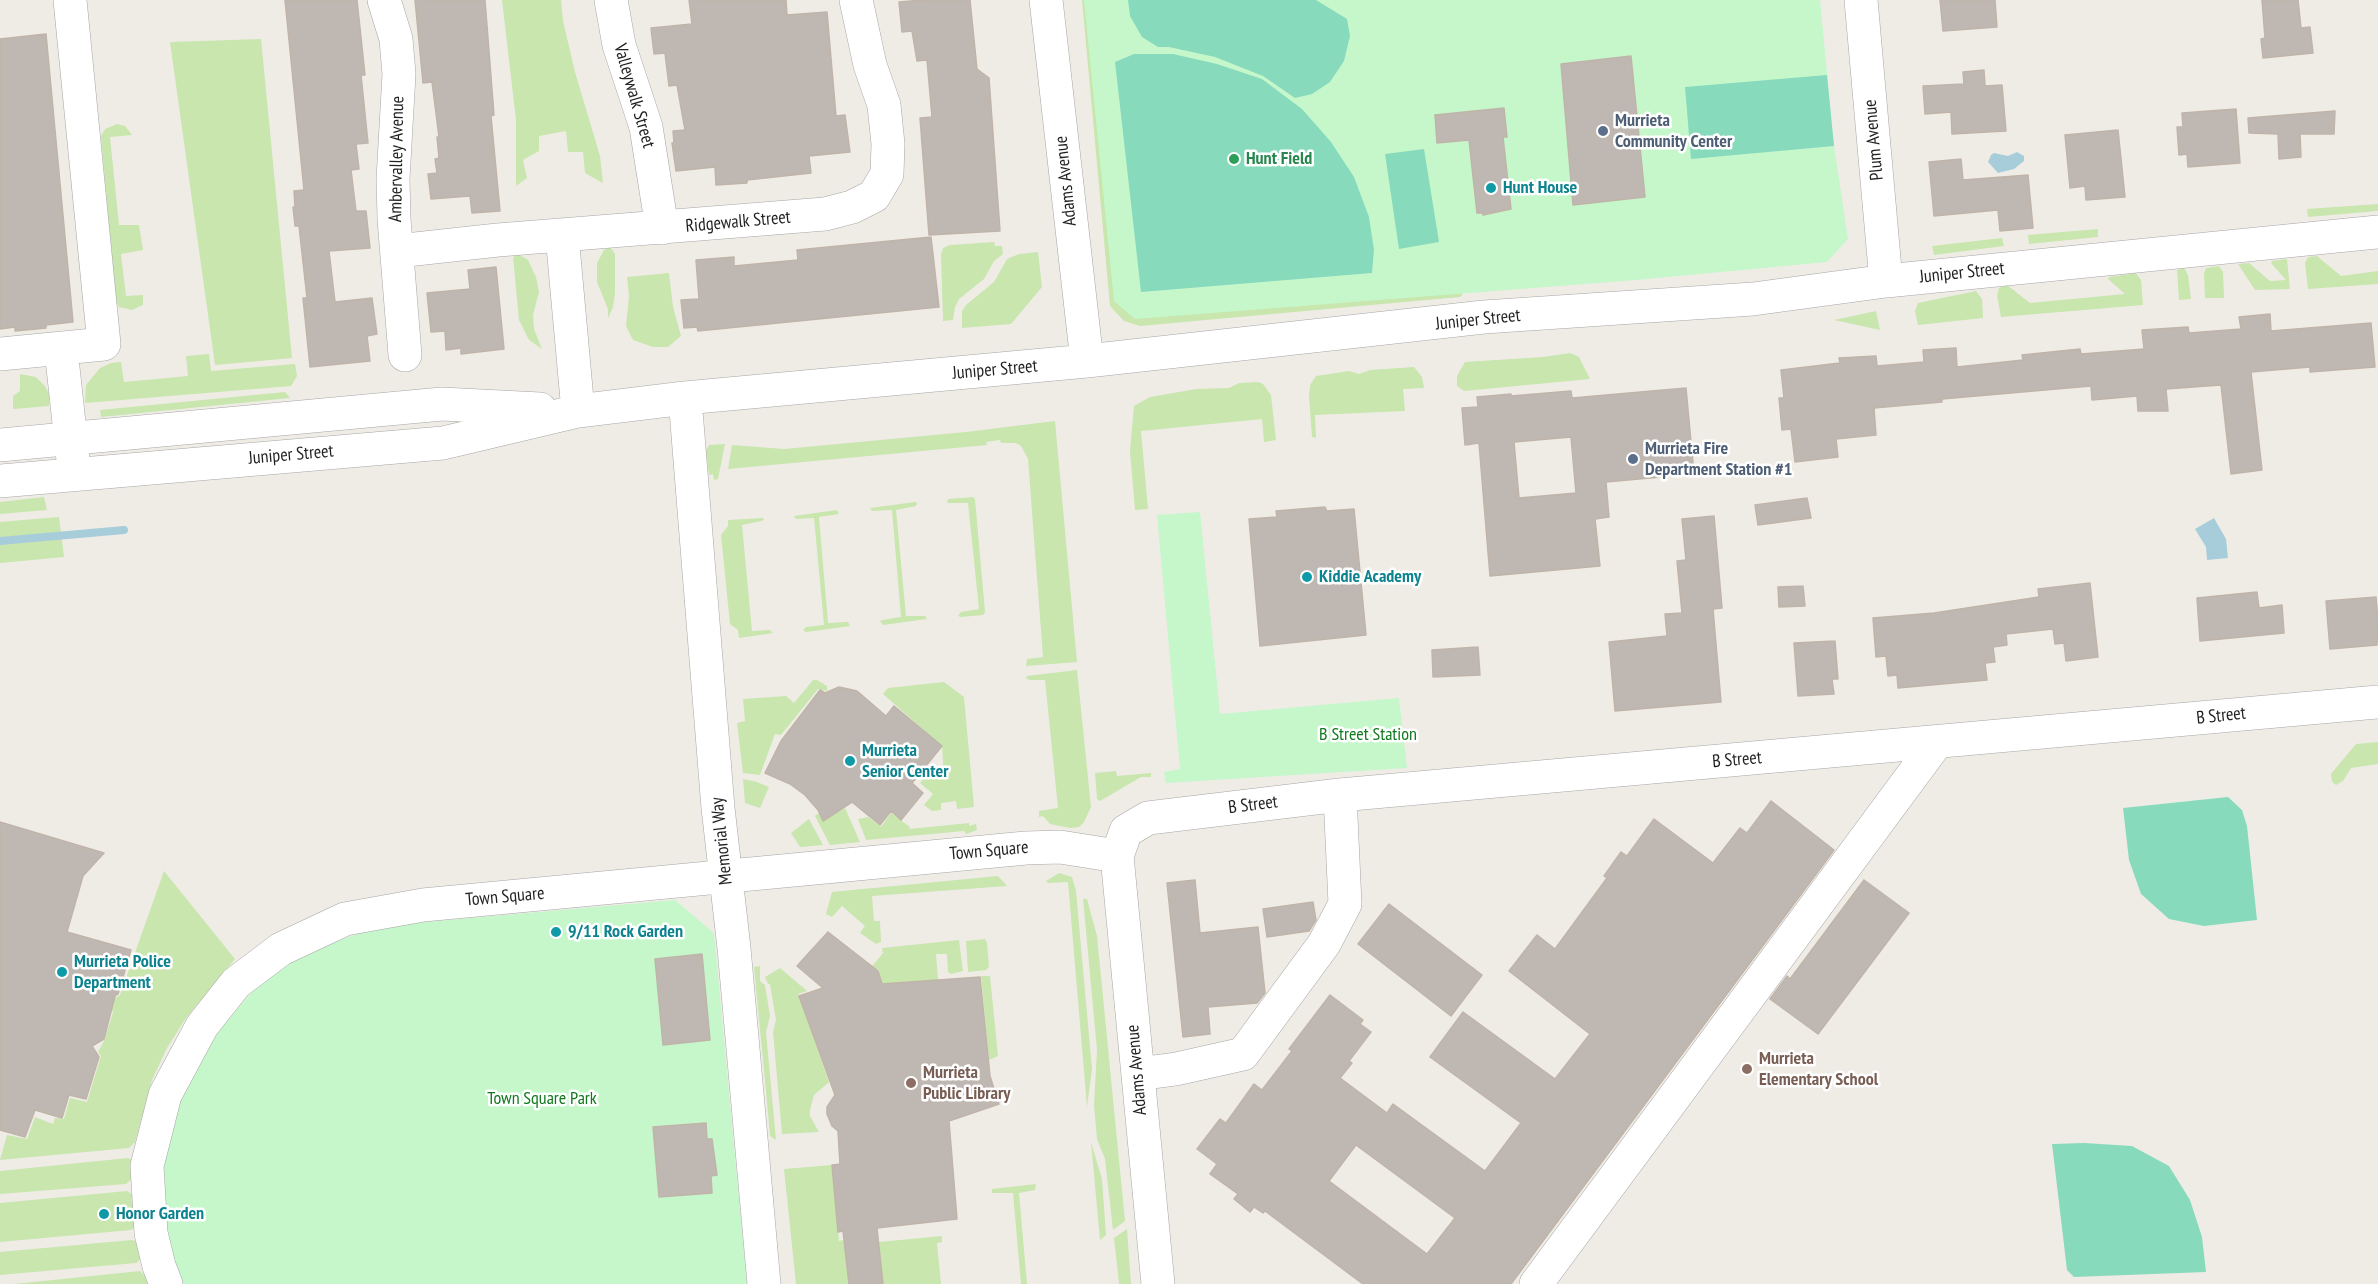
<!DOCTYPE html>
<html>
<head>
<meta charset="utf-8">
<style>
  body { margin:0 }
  canvas { display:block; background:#efece6 }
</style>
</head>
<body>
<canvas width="2378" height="1284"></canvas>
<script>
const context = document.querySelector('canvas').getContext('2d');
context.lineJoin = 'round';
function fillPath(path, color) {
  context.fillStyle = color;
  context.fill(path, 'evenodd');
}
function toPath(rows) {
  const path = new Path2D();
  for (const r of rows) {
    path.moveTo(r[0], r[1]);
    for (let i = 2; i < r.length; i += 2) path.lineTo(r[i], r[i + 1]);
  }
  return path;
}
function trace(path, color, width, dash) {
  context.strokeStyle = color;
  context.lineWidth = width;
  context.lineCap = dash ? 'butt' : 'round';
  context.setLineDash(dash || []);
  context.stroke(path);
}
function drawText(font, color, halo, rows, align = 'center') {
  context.font = font + ' "PT Sans Narrow",sans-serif';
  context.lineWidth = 5;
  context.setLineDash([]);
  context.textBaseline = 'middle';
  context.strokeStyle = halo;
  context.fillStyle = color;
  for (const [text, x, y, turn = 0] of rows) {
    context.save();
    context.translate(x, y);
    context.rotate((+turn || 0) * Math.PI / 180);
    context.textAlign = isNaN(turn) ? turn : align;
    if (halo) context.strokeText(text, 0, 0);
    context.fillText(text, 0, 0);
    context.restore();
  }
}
fillPath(toPath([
  [502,0,561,0,563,21,575,72,600,156,603,183,585,173,583,152,568,152,566,131,539,136,539,151,523,160,527,178,516,186,516,120],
  [1082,0,1087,0,1462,289,1462,295,1460,297,1140,326,1124,321,1110,306],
  [261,39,292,358,215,365,170,42],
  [117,124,125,126,132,135,110,137,119,225,139,225,143,250,121,254,126,296,143,295,143,305,132,310,119,307,116,301,101,136,105,129],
  [2378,204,2378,211,2308,217,2307,209],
  [2098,229,2098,237,2029,244,2028,235],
  [2002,238,2004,246,1934,255,1932,246],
  [994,242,995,246,1002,246,1003,254,994,261,984,279,959,299,955,307,953,320,943,321,941,254,943,248,950,245],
  [610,247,615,254,615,294,613,307,608,318,608,309,597,282,597,263,604,250],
  [1038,252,1042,287,1011,324,962,328,962,311,966,305,994,282,1007,259,1019,254],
  [518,254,528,260,536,277,539,292,533,315,534,329,542,349,529,340,519,320,513,257],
  [2317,256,2341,276,2378,271,2378,284,2308,289,2305,263,2308,257],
  [2287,259,2290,289,2255,290,2238,264,2249,263,2270,281,2286,280,2271,263,2272,261],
  [2219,266,2223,272,2224,298,2205,298,2204,274,2206,268],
  [2184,268,2188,275,2191,299,2179,300,2177,270],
  [669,273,673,307,681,336,668,347,653,347,633,340,626,326,629,296,627,277],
  [2136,273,2141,280,2143,305,2001,317,1997,296,1999,288,2007,285,2030,303,2125,294,2108,279,2109,277],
  [1976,291,1982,299,1983,318,1918,325,1915,311,1918,303],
  [1876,311,1880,330,1834,320],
  [1570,353,1579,357,1590,379,1464,391,1457,386,1457,376,1465,362,1543,357],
  [209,354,211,371,295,364,297,376,291,386,85,403,86,385,100,368,111,363,121,362,124,382,188,376,186,356],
  [1414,367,1422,377,1424,388,1403,389,1405,411,1315,415,1316,438,1312,437,1309,396,1310,385,1316,376,1349,371,1359,374,1370,370],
  [20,374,36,377,45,386,49,394,49,406,13,409,13,396,20,391],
  [1258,382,1263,384,1271,395,1276,440,1264,442,1262,419,1141,431,1148,509,1135,510,1130,451,1134,406,1150,397,1196,389,1229,388,1239,383],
  [285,392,290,398,101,417,100,410],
  [1055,421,1077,662,1026,666,1027,659,1043,657,1028,459,1021,446,1016,443,1001,443,1000,440,986,442,987,445,728,469,732,445,784,449,966,432],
  [725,444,718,479,714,480,713,474,709,475,706,450,709,445],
  [44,497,47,510,0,514,0,502],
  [973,497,975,499,985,612,983,615,961,617,958,616,961,612,979,609,968,503,948,503,947,502,948,499],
  [915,502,917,503,916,506,896,510,906,616,925,616,927,619,883,625,880,621,882,620,901,617,892,510,872,511,870,508],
  [837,510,839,514,819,517,828,623,848,622,850,626,806,632,803,630,806,627,824,625,814,518,796,519,794,516],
  [59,517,64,557,0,563,0,522],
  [763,518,764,520,761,521,742,525,752,631,770,630,773,633,739,638,738,630,730,624,721,535,728,526,728,520],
  [1077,670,1091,807,1084,822,1079,827,1070,828,1050,824,1043,816,1039,817,1039,811,1058,808,1045,680,1029,680,1026,678,1027,676],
  [813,680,817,680,827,686,827,691,818,689,781,735,775,734,760,775,743,773,737,723,745,721,743,699,786,696,794,703],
  [944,682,964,697,974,807,957,809,956,801,941,803,941,810,932,811,924,805,933,794,920,783,924,778,944,777,942,746,883,694,888,688],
  [2378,742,2378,764,2351,768,2343,781,2336,785,2332,782,2331,774,2356,744],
  [1116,771,1117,776,1151,773,1151,777,1141,777,1100,801,1097,799,1095,773],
  [743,779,757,782,769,787,760,808,745,803],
  [845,808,860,842,830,845,815,816,819,813,824,819],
  [891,813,910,827,909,829,969,823,969,826,976,824,977,830,966,834,964,831,866,840,858,819,868,817,881,827],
  [809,819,823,845,800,847,791,833],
  [164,871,235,959,186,1018,167,1048,152,1080,135,1142,129,1148,0,1160,7,1135,27,1139,35,1117,53,1124,55,1118,64,1119,70,1098,87,1102,101,1056,98,1052,105,1039,113,1012,111,1008,114,999,120,995],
  [1059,873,1072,877,1076,891,1092,1069,1087,1107,1068,882,1048,883,1046,881],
  [998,876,1007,886,872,896,874,921,880,921,881,942,876,944,860,933,865,926,842,906,832,917,826,914,832,892],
  [1083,899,1087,899,1097,936,1125,1221,1113,1230,1105,1159,1097,1139,1094,1105,1097,1050],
  [985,939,987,943,989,967,986,970,968,972,966,941],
  [959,940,963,971,951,974,948,972,947,954,936,954,938,980,885,984,882,983,878,969,872,972,869,970,883,953,882,948],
  [760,966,760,981,765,985,770,1016,766,1032,776,1140,770,1136,766,1091,754,967],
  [780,968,807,991,798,994,829,1082,814,1095,810,1110,810,1116,819,1132,782,1134,773,1032,776,1020,770,984,768,984,765,977],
  [981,976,990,976,998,1056,989,1060],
  [1091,1142,1102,1179,1106,1235,1100,1240],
  [128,1158,135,1161,133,1178,126,1184,0,1194,0,1171],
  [832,1165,839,1241,844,1240,849,1284,796,1284,784,1169],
  [1036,1184,1035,1190,1019,1193,1027,1284,1021,1284,1013,1193,992,1193,992,1189],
  [127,1191,133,1195,136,1226,131,1230,0,1242,0,1203],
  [1127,1229,1131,1284,1119,1284,1114,1238],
  [942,1236,942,1242,937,1243,941,1284,883,1284,879,1242],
  [132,1240,138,1242,142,1258,136,1263,0,1275,0,1252],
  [140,1271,148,1279,150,1284,14,1284]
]), '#c8e6ae');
fillPath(toPath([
  [1084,0,1820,0,1834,146,1848,239,1827,262,1636,280,1135,319,1114,301],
  [1200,512,1220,714,1399,698,1407,768,1166,783,1164,772,1180,769,1157,515],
  [675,900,714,933,747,1284,183,1284,174,1264,165,1231,162,1162,177,1101,211,1040,257,986,306,953,365,931,403,924]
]), '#c5f7cb');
fillPath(toPath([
  [1128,0,1316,0,1347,19,1350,36,1344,61,1330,82,1312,94,1295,98,1263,76,1215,57,1169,47,1158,47,1142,37,1130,16],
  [1134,54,1173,54,1217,64,1262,79,1302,109,1331,142,1354,177,1369,217,1374,250,1372,273,1141,292,1115,62],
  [1827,75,1834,146,1691,159,1685,87],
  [1424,149,1439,242,1399,249,1385,154],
  [2228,797,2242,810,2247,826,2257,920,2204,926,2169,919,2141,894,2129,860,2123,808],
  [2084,1143,2132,1146,2169,1166,2190,1200,2202,1237,2206,1272,2074,1277,2067,1270,2052,1144]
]), '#88dabd');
fillPath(toPath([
  [2017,152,2024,156,2024,161,2014,169,1998,173,1988,162,1991,155,1994,153,2008,156],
  [2214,518,2226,539,2228,558,2207,560,2206,547,2195,529]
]), '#a8cdda');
trace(toPath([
  [0,541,124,530]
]), '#a8cdda', 8);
const building = toPath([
  [285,0,357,0,365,75,361,75,368,143,356,144,359,169,351,170,356,211,366,211,370,248,329,251,335,302,372,298,377,334,367,336,370,361,310,367,303,298,307,298,299,226,295,226,293,207,295,207,294,191,304,190,285,0],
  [415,0,485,0,494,115,491,116,500,211,472,213,470,196,431,199,428,174,437,173,435,159,439,158,437,137,439,137,432,82,423,83,415,0],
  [689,0,786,0,787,15,827,12,836,116,845,115,850,152,809,156,811,173,747,180,747,183,716,185,715,167,676,171,672,143,674,143,673,131,685,130,677,85,669,86,665,53,654,54,651,28,692,24,689,0],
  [923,0,970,0,977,69,989,78,1000,231,929,235,920,118,932,117,927,60,917,61,912,31,902,32,899,2,923,0],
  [1940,0,1995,0,1997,27,1943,31,1940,0],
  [2262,0,2298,0,2301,28,2310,27,2313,53,2263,58,2261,39,2265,38,2262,0],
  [46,34,73,322,46,325,46,328,15,331,15,327,0,329,0,39,46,34],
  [1631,56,1645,197,1573,205,1561,64,1631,56],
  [1984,70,1985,86,2002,85,2006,131,1952,134,1951,112,1925,114,1923,86,1964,84,1963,72,1984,70],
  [1504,108,1507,137,1503,137,1511,209,1483,215,1483,213,1477,213,1469,140,1437,143,1435,115,1504,108],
  [2236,109,2240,163,2188,167,2187,154,2179,155,2177,127,2183,127,2182,113,2236,109],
  [2335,111,2334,134,2300,134,2301,157,2279,159,2278,134,2249,133,2248,118,2335,111],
  [2118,130,2125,197,2086,200,2085,186,2070,188,2065,135,2118,130],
  [1961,159,1963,180,2028,175,2033,228,2000,231,1998,210,1934,216,1929,162,1961,159],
  [931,237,939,307,698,331,697,327,684,328,681,300,699,299,696,260,734,257,734,266,798,260,797,250,931,237],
  [496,267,504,349,461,354,461,348,446,350,445,331,431,332,427,293,470,289,468,270,496,267],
  [2270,314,2271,331,2371,323,2375,367,2310,372,2310,367,2251,372,2262,470,2231,474,2221,385,2166,389,2168,411,2138,411,2137,396,2092,400,2091,386,1942,399,1942,402,1874,408,1876,435,1836,439,1838,457,1795,462,1791,429,1782,430,1779,398,1784,398,1781,370,1840,363,1839,358,1876,356,1877,366,1924,362,1923,350,1956,348,1957,367,2023,360,2022,355,2080,349,2081,354,2144,349,2142,330,2188,327,2189,333,2241,329,2239,317,2270,314],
  [1686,388,1694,474,1606,482,1609,517,1595,519,1600,566,1490,576,1479,443,1465,445,1462,408,1478,407,1477,397,1511,394,1511,396,1571,391,1572,398,1686,388],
  [1571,437,1576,493,1519,498,1514,442,1571,437],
  [1807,498,1811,518,1758,525,1755,505,1807,498],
  [1325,507,1327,511,1354,509,1366,635,1260,646,1249,519,1277,517,1276,511,1325,507],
  [1714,516,1722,608,1713,609,1721,702,1615,711,1609,642,1667,636,1665,614,1682,613,1677,561,1686,560,1682,519,1714,516],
  [2090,583,2098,657,2066,661,2064,643,2055,644,2053,629,2006,634,2007,645,1993,647,1995,662,1985,663,1987,680,1898,688,1897,675,1888,676,1886,656,1876,657,1873,618,1934,613,2039,597,2038,589,2090,583],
  [1803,586,1805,606,1779,607,1778,587,1803,586],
  [2257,592,2259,608,2282,605,2284,633,2200,641,2197,598,2257,592],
  [2376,597,2378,620,2377,645,2330,649,2326,601,2376,597],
  [1835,641,1838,679,1832,679,1834,694,1798,696,1794,643,1835,641],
  [1478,647,1480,675,1433,677,1432,650,1478,647],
  [839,687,857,691,886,716,894,706,942,746,912,783,923,793,901,820,891,811,880,825,852,802,823,821,818,810,805,795,790,784,765,773,781,741,820,690,825,693,839,687],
  [1771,801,1834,850,1511,1284,1363,1284,1265,1211,1263,1213,1254,1207,1250,1212,1234,1199,1238,1194,1210,1174,1217,1164,1197,1149,1220,1119,1226,1123,1254,1084,1262,1090,1292,1051,1289,1049,1330,995,1363,1020,1360,1024,1371,1032,1349,1061,1352,1063,1340,1078,1387,1113,1393,1104,1485,1171,1521,1123,1430,1057,1463,1012,1555,1079,1590,1034,1509,971,1537,935,1555,949,1607,878,1604,876,1621,852,1627,856,1654,819,1713,863,1740,828,1747,833,1771,801],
  [1356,1145,1455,1218,1427,1254,1329,1181,1356,1145],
  [0,822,104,853,83,876,67,932,131,950,118,994,115,996,104,1039,92,1046,99,1057,86,1099,69,1095,62,1118,35,1110,25,1137,0,1130,0,822],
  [1195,880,1200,933,1258,927,1265,993,1257,1003,1208,1007,1210,1034,1183,1037,1167,883,1195,880],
  [1864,880,1909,913,1818,1034,1770,999,1787,976,1790,979,1864,880],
  [1313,902,1316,920,1309,931,1267,937,1263,909,1313,902],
  [1389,904,1482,975,1451,1016,1358,944,1389,904],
  [828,932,878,971,882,984,980,977,990,1076,999,1104,949,1121,957,1219,877,1228,883,1284,849,1284,843,1231,838,1232,832,1165,840,1164,838,1131,832,1126,827,1114,827,1107,835,1095,799,996,823,988,797,966,828,932],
  [702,954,710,1040,663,1045,655,959,702,954],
  [706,1123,707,1139,712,1139,717,1175,711,1176,712,1193,659,1197,653,1127,706,1123]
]);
fillPath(building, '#bfb8b2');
trace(building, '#c0b4a9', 1.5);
const minor = toPath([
  [384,0,396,39,399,74,393,179,394,219,405,355],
  [611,0,619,45,646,127,662,228],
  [1046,0,1087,361],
  [1861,0,1886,281],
  [562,235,578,411],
  [397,251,498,240,825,214,852,207,874,196,887,174,888,144,884,105,870,65,856,0],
  [61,349,73,460],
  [0,354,104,344,70,0],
  [685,398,718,808,734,948,764,1284],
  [0,445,442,404,540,409],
  [0,481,443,443,578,411,685,398,1087,361,1484,317,1753,299,1886,281,2378,232],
  [1138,1074,1176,1069,1243,1054,1324,944,1345,904,1340,795],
  [166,1284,159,1266,151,1233,147,1166,165,1095,202,1026,236,983,281,949,345,919,423,905,1026,848,1060,847,1117,856],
  [1158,1284,1117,856,1126,831,1148,818,1340,795,2378,702],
  [1536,1284,1937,742]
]);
trace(minor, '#a6a6a6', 34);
trace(minor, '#fff', 33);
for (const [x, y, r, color] of [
  [1603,131,6,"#5c6f8a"],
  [1234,159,6,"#2e9e5b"],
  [1491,188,6,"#0f9aa8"],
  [1633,459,6,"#5c6f8a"],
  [1307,577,6,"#0f9aa8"],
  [850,761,6,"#0f9aa8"],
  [556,932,6,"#0f9aa8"],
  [62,972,6,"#0f9aa8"],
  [1747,1069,6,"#8d6e63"],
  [911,1083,6,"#8d6e63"],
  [104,1214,6,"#0f9aa8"]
]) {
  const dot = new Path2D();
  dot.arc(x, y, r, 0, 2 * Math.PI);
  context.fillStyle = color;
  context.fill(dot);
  trace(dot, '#fff', 2);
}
drawText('18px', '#1f1f1f', '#fff', [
  ["Valleywalk Street",634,96,74],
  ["Plum Avenue",1874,140,-95],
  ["Ambervalley Avenue",397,159,-89],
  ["Adams Avenue",1066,181,-96],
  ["Ridgewalk Street",738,222,-5],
  ["Juniper Street",1962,273,-6],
  ["Juniper Street",1478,320,-6],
  ["Juniper Street",995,370,-5],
  ["Juniper Street",291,455,-5],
  ["B Street",2221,716,-6],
  ["B Street",1737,760,-5],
  ["B Street",1253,805,-7],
  ["Memorial Way",722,841,-96],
  ["Town Square",989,851,-5],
  ["Town Square",505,897,-5],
  ["Adams Avenue",1137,1070,-95]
]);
drawText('bold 18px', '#4e5e75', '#fff', [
  ["Murrieta",1615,121],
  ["Community Center",1615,142],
  ["Murrieta Fire",1645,449],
  ["Department Station #1",1645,470]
], 'left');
drawText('bold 18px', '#27864d', '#fff', [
  ["Hunt Field",1246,159]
], 'left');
drawText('bold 18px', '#0d838f', '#fff', [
  ["Hunt House",1503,188],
  ["Kiddie Academy",1319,577],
  ["Murrieta",862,751],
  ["Senior Center",862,772],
  ["9/11 Rock Garden",568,932],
  ["Murrieta Police",74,962],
  ["Department",74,983],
  ["Honor Garden",116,1214]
], 'left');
drawText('18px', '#11781d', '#fff', [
  ["B Street Station",1368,735],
  ["Town Square Park",542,1099]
]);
drawText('bold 18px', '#785e54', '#fff', [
  ["Murrieta",1759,1059],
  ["Elementary School",1759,1080],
  ["Murrieta",923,1073],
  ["Public Library",923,1094]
], 'left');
</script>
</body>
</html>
